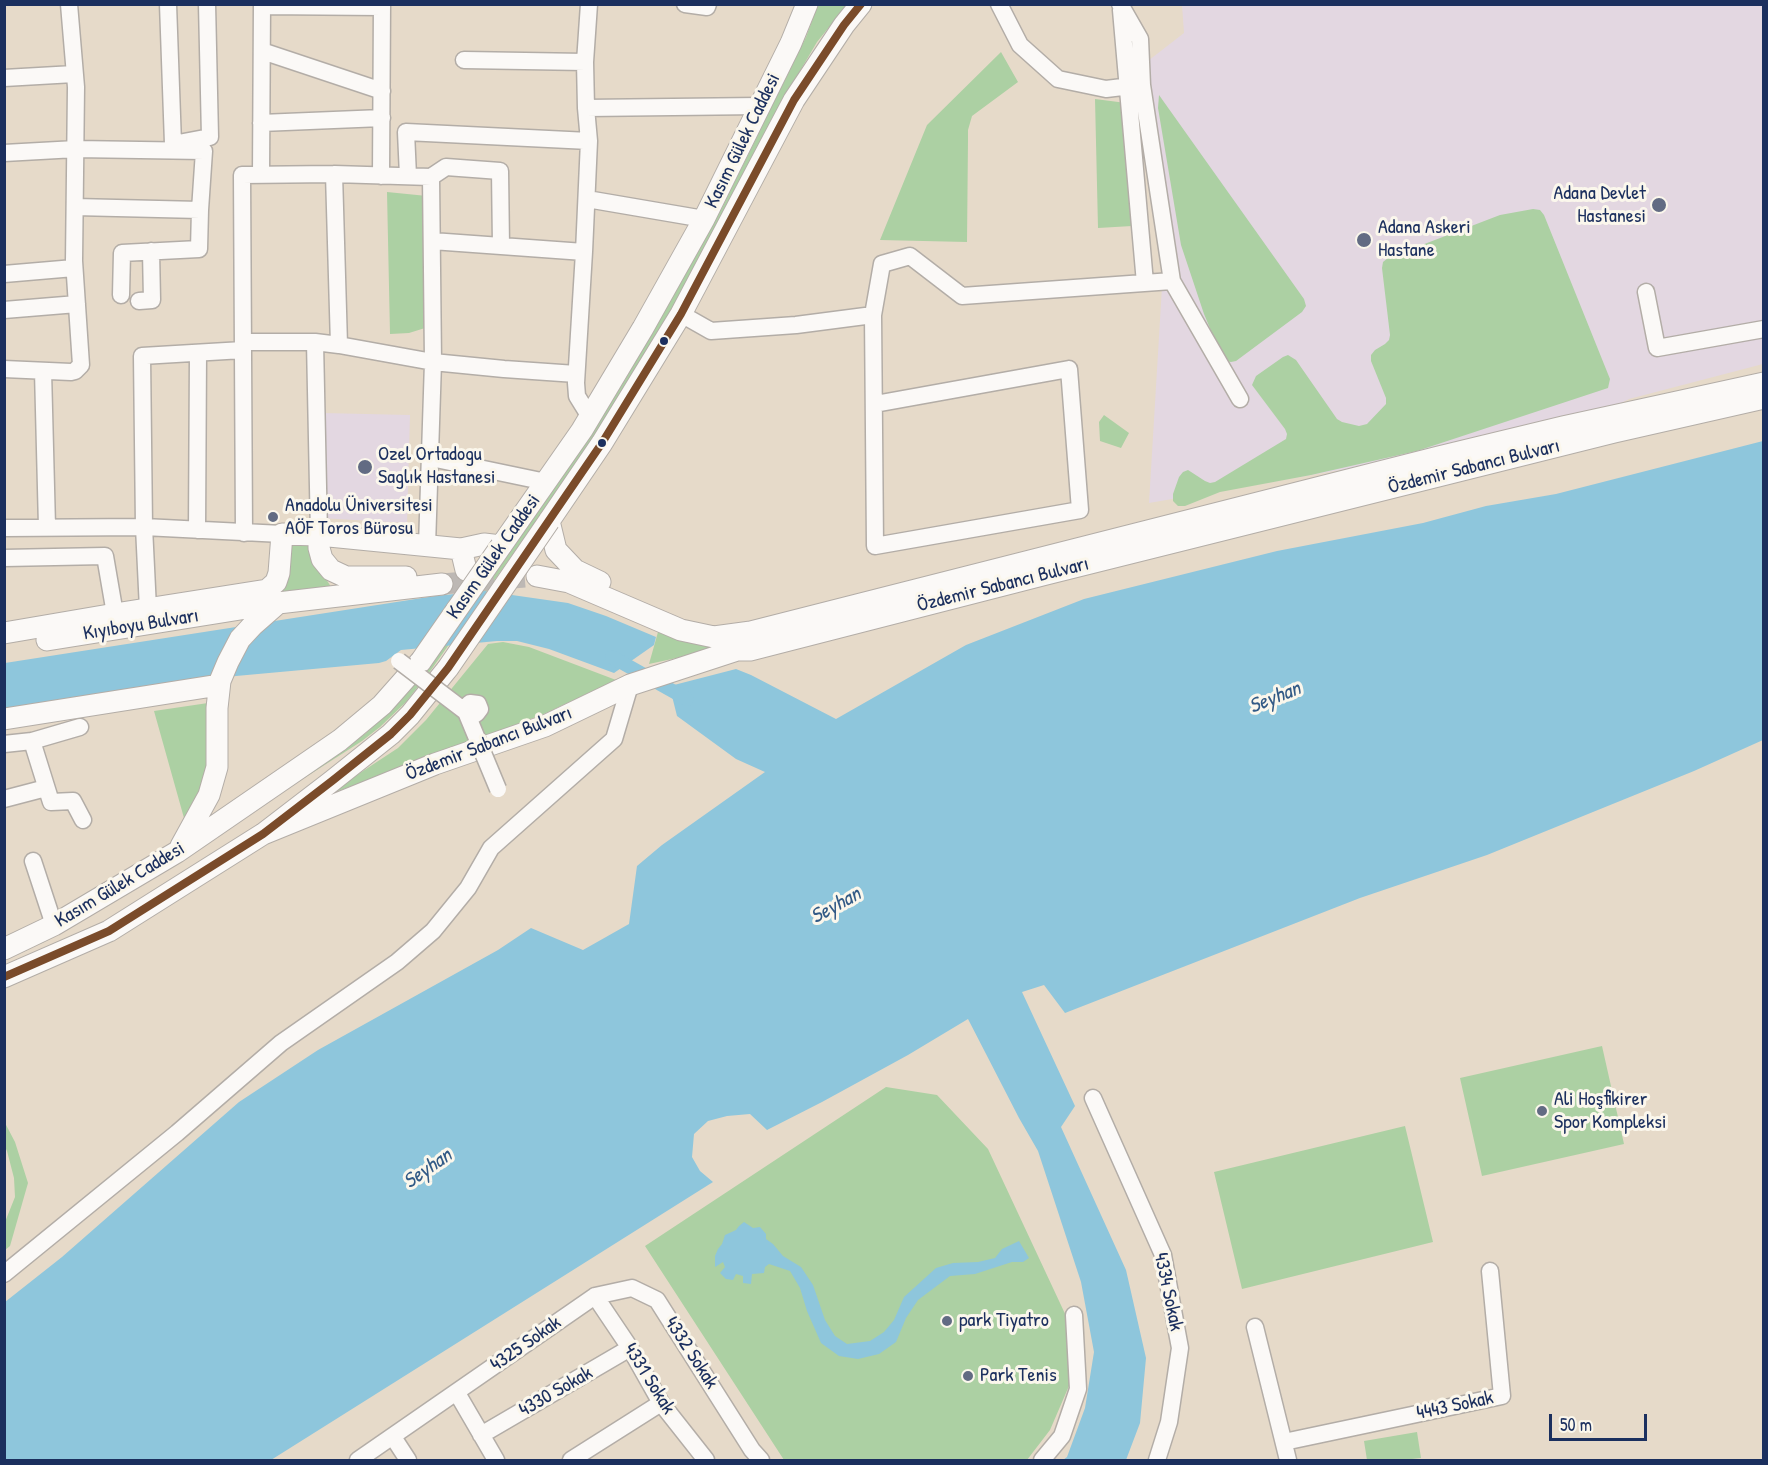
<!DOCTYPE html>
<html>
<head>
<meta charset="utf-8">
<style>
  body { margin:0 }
  #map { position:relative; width:1768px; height:1465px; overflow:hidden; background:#e6dac9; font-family:"Patrick Hand",sans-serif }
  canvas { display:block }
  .frame { position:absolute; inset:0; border:6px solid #1b2f5e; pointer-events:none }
  .scale { position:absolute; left:1549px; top:1414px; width:98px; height:27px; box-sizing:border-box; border:3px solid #1b2f5e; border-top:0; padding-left:8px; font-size:18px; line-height:21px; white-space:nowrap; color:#1b2f5e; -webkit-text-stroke:4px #fbf7ec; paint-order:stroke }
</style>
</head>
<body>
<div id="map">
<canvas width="1768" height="1465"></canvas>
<div class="frame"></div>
<div class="scale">50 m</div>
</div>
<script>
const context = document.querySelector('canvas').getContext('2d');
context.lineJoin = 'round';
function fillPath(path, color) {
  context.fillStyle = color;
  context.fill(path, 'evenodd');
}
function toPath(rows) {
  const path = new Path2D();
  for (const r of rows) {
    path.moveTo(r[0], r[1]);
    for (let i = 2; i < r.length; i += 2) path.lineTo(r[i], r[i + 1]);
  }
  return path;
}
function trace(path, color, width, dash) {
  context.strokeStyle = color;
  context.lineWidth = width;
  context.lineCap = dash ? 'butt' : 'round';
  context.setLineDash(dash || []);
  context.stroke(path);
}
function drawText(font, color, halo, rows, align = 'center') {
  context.font = font + ' "Patrick Hand",sans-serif';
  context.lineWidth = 6;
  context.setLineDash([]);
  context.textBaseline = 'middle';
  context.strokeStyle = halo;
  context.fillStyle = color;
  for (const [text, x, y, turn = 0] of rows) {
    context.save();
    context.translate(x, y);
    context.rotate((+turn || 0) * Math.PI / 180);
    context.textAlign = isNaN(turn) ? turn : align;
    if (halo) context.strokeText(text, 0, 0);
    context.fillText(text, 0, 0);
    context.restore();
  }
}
fillPath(toPath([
  [1182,5,1763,5,1763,364,1629,399,1594,417,1398,460,1149,503,1163,270,1144,64,1184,33],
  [322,413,410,415,407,523,320,518]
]), '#e3d7e1');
fillPath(toPath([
  [818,5,847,5,817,42,780,105,729,210,630,382,580,459,431,670,406,702,380,727,362,741,97,911,44,942,5,960,4,955,325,760,366,733,402,699,429,664,576,456,625,380,722,208,806,37],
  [1001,52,1018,82,972,116,968,130,968,140,967,242,880,240,927,125],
  [1159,95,1304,299,1306,306,1302,312,1236,361,1231,362,1226,361,1222,357,1204,314,1181,245,1158,108],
  [1095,99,1126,103,1132,226,1098,228],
  [387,192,427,196,425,328,409,333,390,334],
  [1533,209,1540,210,1544,215,1610,379,1608,388,1417,451,1311,475,1220,492,1185,506,1178,506,1173,501,1173,494,1179,477,1183,472,1188,470,1205,481,1210,483,1215,482,1286,439,1287,434,1285,429,1252,385,1256,376,1283,357,1288,355,1296,360,1337,419,1342,422,1359,426,1367,424,1386,404,1386,398,1371,361,1371,355,1375,350,1385,344,1389,340,1390,335,1382,268,1383,262,1388,258,1500,215],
  [1104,415,1129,433,1121,448,1100,441,1099,422],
  [308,543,312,557,333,590,278,597,285,585,284,546],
  [658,632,693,643,717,644,718,649,649,664],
  [503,642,529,647,616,680,544,714,325,796,398,748,426,720,488,644],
  [208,703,215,758,198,802,184,818,154,711],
  [1602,1046,1624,1144,1482,1176,1460,1078],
  [886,1087,937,1095,988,1149,1067,1318,1072,1379,1050,1430,1027,1460,784,1460,645,1246],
  [5,1123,15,1142,28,1183,10,1246,5,1250,5,1222,15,1197,14,1178,7,1151,5,1147],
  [1405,1126,1433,1242,1242,1289,1214,1172],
  [1417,1432,1421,1458,1403,1460,1367,1460,1364,1441]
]), '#acd0a3');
fillPath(toPath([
  [1763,441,1763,740,1694,771,1487,855,1360,898,1065,1013,1044,985,1022,992,1075,1106,1061,1127,1126,1270,1146,1358,1140,1423,1126,1460,1063,1460,1067,1457,1085,1408,1094,1352,1081,1282,1038,1151,1019,1118,968,1019,908,1055,822,1102,767,1130,750,1114,727,1116,708,1121,694,1134,692,1157,700,1171,713,1182,271,1460,5,1460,5,1302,62,1257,239,1102,318,1050,498,950,531,928,583,950,629,924,637,866,662,845,765,772,736,759,677,716,671,692,674,685,736,669,751,675,836,719,966,645,1084,599,1277,551,1423,523,1486,506,1556,494],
  [484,591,568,603,606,616,656,637,654,645,614,673,549,649,517,641,497,641,401,650,386,661,379,663,236,676,5,712,5,663,435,596],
  [744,1222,753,1228,760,1227,766,1234,766,1239,773,1244,783,1256,801,1267,813,1285,825,1320,835,1336,847,1344,870,1341,884,1332,894,1320,904,1297,936,1268,953,1263,978,1262,995,1258,1002,1249,1019,1241,1029,1258,1023,1262,1012,1262,975,1274,950,1276,918,1300,906,1318,896,1342,879,1354,858,1359,839,1356,821,1343,807,1311,800,1288,790,1271,769,1264,765,1267,764,1273,752,1274,751,1284,743,1283,743,1276,736,1274,733,1280,726,1279,720,1273,725,1267,723,1262,715,1267,715,1256,718,1249,722,1244,725,1235,736,1230,739,1226]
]), '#8ec6dc');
trace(toPath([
  [612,657,687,699]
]), '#8ec6dc', 14);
trace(toPath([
  [442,584,537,576]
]), '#bdb8b4', 21, [21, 10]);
const minor = toPath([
  [168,4,173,144,210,137,207,4],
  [589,4,585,62,586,108,589,141,584,252,576,383,577,396,590,417],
  [685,4,707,7,708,4],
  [999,4,1020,45,1058,79,1106,89,1139,85],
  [1120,4,1140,39,1142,85,1172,281,1240,399],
  [262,6,382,7],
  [1121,10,1145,283],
  [262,51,382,91],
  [464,60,585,62],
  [4,78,74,74],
  [586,108,760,106],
  [261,123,382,118],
  [4,153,76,149,204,151,200,210,75,207],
  [334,174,339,345],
  [261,175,262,4],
  [381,176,382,4],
  [408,176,406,132,589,141],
  [587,199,704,219],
  [432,241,584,252],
  [4,274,74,268],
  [1646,292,1657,348,1764,329],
  [121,295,122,253,199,249,200,210],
  [139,301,152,300,151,251],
  [4,310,77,304],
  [681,314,711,331,796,325,873,315,882,264,910,256,962,296,1172,281],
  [873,315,875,546,1080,510,1069,369,875,404],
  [244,342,315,342,339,345,433,362,504,369,576,374],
  [315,342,319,535],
  [4,369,71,372,75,371,81,365,74,261,76,87,69,4],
  [43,371,47,527],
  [431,458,546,482],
  [4,528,144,527,282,534],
  [197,530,198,354],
  [244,533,242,175,334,174,431,177,446,167,500,171,501,246],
  [427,546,433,362,431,177],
  [4,558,105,556,115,614],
  [148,609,144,527,142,356,243,350],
  [32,741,51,802,73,801,83,820],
  [4,744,32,741,80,727],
  [4,799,46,788],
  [33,861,54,925],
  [1093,1098,1163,1255,1177,1332,1180,1348,1169,1422,1157,1460],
  [4,1274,177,1133,281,1043,397,962,433,931,468,888,491,848,614,739,630,685],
  [595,1296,630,1348,661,1403,706,1460],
  [1255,1327,1288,1460],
  [457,1393,496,1460],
  [481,1435,630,1348],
  [393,1437,408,1460],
  [1284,1442,1502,1396,1490,1271],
  [358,1460,595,1296,632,1288,657,1300,752,1450,761,1460],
  [571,1460,661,1403],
  [1042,1460,1062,1436,1078,1389,1074,1315]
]);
const major = toPath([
  [319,535,319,548,322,559,331,570,346,577,406,577],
  [461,549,466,570],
  [537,576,569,582,681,630,714,637,751,632,1439,457,1563,427,1764,383],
  [600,582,575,570,556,550,549,521,602,443,681,314,794,100,844,25,861,4],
  [4,633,115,614,267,590,276,582,279,573,282,534,319,535,461,549,484,544,501,546,582,430,643,328,704,219,791,43,807,4],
  [47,640,278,603,442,584],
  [4,719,219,685],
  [263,834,435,764,545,726,630,685,737,650,750,650,1046,574,1614,432,1764,398],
  [181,846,209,795,217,767,217,708,220,681,228,662,240,639,253,625,277,604],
  [4,949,54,925,177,852,340,740,382,705,421,661],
  [4,977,109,931,263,834,332,781,391,734,410,715,448,668]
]);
trace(minor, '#b3ada7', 19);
trace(major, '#b3ada7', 23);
trace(minor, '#fbf9f7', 16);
trace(major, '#fbf9f7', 21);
const minorBridge = toPath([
  [399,661,466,712,469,715,474,715,477,713,480,709,478,704,470,703,467,706,466,712,498,789]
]);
const majorBridge = toPath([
  [421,661,501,546],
  [448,668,549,521]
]);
trace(minorBridge, '#b3ada7', 19, []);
trace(majorBridge, '#b3ada7', 23, []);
trace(minorBridge, '#fbf9f7', 16);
trace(majorBridge, '#fbf9f7', 21);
trace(toPath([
  [4,977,109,931,263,834,332,781,391,734,410,715,448,668,602,443,681,314,794,100,844,25,861,4]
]), '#7a4b2a', 8);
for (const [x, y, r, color] of [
  [1659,205,8,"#626b83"],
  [1364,240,8,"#626b83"],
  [664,341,5,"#1b2f5e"],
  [602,443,5,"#1b2f5e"],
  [365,467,8,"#626b83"],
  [273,517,6,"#626b83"],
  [1542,1111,6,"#626b83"],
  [947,1321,6,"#626b83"],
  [968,1376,6,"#626b83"]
]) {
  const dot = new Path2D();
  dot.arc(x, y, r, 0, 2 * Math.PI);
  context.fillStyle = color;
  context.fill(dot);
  trace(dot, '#fbf7ec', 2);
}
drawText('20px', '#1b2f5e', '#fbf7ec', [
  ["Kasım Gülek Caddesi",743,141,-64],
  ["Özdemir Sabancı Bulvarı",1474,467,-14],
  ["Kasım Gülek Caddesi",494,557,-55],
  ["Özdemir Sabancı Bulvarı",1003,585,-14],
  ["Kıyıboyu Bulvarı",141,625,-9],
  ["Özdemir Sabancı Bulvarı",489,744,-21],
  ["Kasım Gülek Caddesi",120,885,-31],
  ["4334 Sokak",1168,1292,78],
  ["4325 Sokak",526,1344,-35],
  ["4332 Sokak",691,1353,57],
  ["4331 Sokak",649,1379,58],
  ["4330 Sokak",556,1392,-30],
  ["4443 Sokak",1455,1406,-12]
]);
drawText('20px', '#1b2f5e', '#fbf7ec', [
  ["Adana Devlet",1646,194,"right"],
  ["Hastanesi",1646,217,"right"],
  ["Adana Askeri",1378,228],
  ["Hastane",1378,251],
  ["Ozel Ortadogu",378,455],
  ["Saglık Hastanesi",378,478],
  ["Anadolu Üniversitesi",285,506],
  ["AÖF Toros Bürosu",285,529],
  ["Ali Hoşfikirer",1554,1100],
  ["Spor Kompleksi",1554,1123],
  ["park Tiyatro",959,1321],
  ["Park Tenis",980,1376]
], 'left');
drawText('italic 21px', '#325a86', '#fbf7ec', [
  ["Seyhan",1275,698,-22],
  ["Seyhan",836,906,-29],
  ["Seyhan",428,1169,-35]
]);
</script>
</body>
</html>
